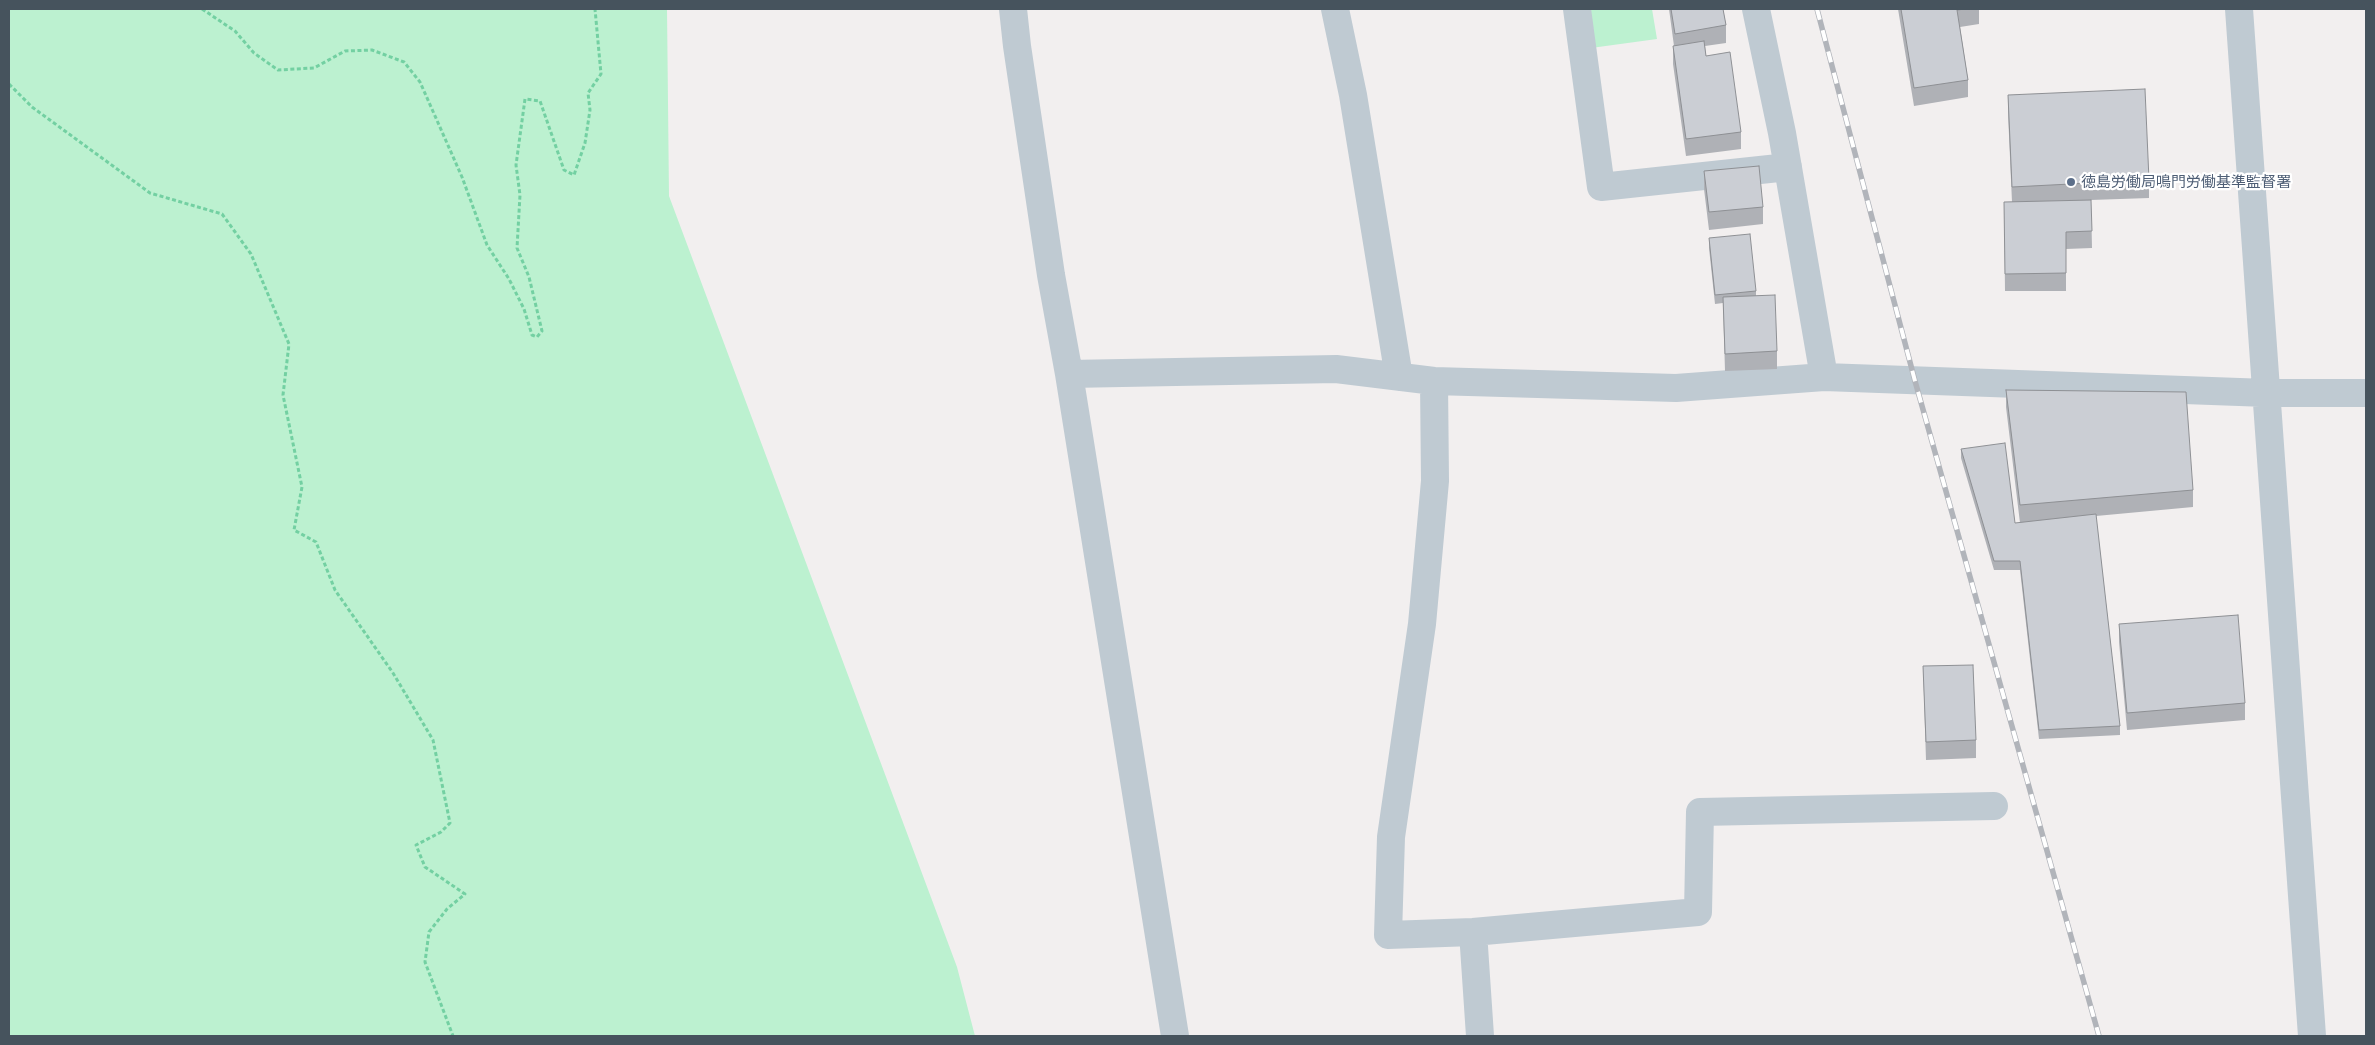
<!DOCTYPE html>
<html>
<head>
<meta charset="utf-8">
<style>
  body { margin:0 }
  #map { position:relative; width:2375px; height:1045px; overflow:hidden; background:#f2efef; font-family:"Alegreya Sans",sans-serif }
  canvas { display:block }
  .frame { position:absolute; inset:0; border:10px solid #46535d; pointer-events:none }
</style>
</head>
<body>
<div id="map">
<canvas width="2375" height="1045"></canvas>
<div class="frame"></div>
</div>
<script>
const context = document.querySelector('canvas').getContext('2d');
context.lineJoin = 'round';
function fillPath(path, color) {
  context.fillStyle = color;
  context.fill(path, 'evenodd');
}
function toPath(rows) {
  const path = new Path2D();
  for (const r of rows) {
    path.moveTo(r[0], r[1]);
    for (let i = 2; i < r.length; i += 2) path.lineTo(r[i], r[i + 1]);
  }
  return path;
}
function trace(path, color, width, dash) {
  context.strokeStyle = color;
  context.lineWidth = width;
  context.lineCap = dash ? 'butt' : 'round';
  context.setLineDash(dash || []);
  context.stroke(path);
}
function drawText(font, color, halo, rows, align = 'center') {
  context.font = font + ' "Alegreya Sans","Noto Sans JP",sans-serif';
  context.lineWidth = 4.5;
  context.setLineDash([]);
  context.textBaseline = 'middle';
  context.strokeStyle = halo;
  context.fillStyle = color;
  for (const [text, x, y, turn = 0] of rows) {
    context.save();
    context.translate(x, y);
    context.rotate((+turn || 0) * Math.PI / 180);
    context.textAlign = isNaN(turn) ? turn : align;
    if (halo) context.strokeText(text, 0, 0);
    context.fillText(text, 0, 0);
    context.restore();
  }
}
fillPath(toPath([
  [9,9,667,9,669,196,957,967,975,1036,9,1036],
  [1586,9,1652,9,1657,39,1591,48]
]), '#bcf1d0');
trace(toPath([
  [202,9,235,31,254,53,278,70,314,68,345,51,372,50,404,62,420,82,462,177,487,245,509,279,524,309,532,335,537,337,542,331,529,277,517,248,520,195,516,165,525,99,540,101,564,170,574,175,585,143,590,110,588,93,601,74,595,9],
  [9,84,32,107,150,193,222,214,251,254,289,344,283,395,302,487,294,530,316,542,335,590,393,673,433,740,450,823,441,832,416,845,425,867,465,894,447,909,429,932,425,962,453,1036]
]), '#73d0a2', 3, [4, 2.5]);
trace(toPath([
  [1013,9,1017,46,1051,275,1069,374,1175,1036],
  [1335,9,1353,95,1399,377],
  [1577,9,1601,187,1788,167],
  [1756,9,1782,133,1824,377],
  [2239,9,2312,1036],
  [1069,374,1336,369,1434,381,1676,388,1824,377,2267,393,2366,393],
  [1434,381,1435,481,1422,624,1391,837,1388,935,1473,932,1698,912,1700,812,1994,806],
  [1473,932,1480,1036]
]), '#bfcad2', 28);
const rail = toPath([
  [1817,9,1915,381,2099,1036]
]);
trace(rail, '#b1b4ba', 5.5);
trace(rail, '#fff', 4, [11]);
fillPath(toPath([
  [1669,9,1723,9,1726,25,1726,43,1705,46,1706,56,1741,132,1741,149,1686,156,1673,64,1673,46,1674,46],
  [1898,9,1979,9,1979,24,1960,27,1968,80,1968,97,1914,106],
  [2008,95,2149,180,2149,198,2091,200,2092,248,2066,249,2066,291,2005,291,2004,202,2012,202,2008,113],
  [1704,171,1763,207,1763,224,1709,230,1704,189],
  [1709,238,1756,291,1756,296,1777,351,1777,369,1725,371,1723,303,1715,304,1709,248],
  [2006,390,2193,490,2193,507,2096,516,2120,726,2120,735,2039,739,2020,570,1994,570,1961,458,1961,449,2015,523,2020,523,2006,407],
  [2119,624,2245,703,2245,720,2127,730,2119,642],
  [1923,666,1976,740,1976,758,1926,760]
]), '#afb1b6');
const building = toPath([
  [1671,9,1723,9,1726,25,1675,34,1671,9],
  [1901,9,1965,9,1957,10,1968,80,1914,88,1901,9],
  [1704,41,1706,56,1730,52,1741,132,1686,139,1673,46,1704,41],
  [2145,89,2149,180,2012,187,2008,95,2145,89],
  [1759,166,1763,207,1709,212,1704,171,1759,166],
  [2091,200,2092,231,2066,232,2066,273,2005,274,2004,202,2091,200],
  [1750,234,1756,291,1715,295,1709,238,1750,234],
  [1775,295,1777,351,1725,354,1723,297,1775,295],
  [2006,390,2186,392,2193,490,2020,505,2006,390],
  [2005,443,2015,523,2096,514,2120,726,2039,730,2020,561,1994,561,1961,449,2005,443],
  [2238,615,2245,703,2127,713,2119,624,2238,615],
  [1973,665,1976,740,1926,742,1923,666,1973,665]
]);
fillPath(building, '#cbced4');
trace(building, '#8e9094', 1);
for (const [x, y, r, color] of [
  [2071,182,5,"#5c6f8a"]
]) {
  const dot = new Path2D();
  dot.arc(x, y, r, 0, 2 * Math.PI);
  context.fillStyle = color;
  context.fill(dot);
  trace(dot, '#fff', 2);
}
drawText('15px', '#4e5e75', '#fff', [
  ["徳島労働局鳴門労働基準監督署",2081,182]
], 'left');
</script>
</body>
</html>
